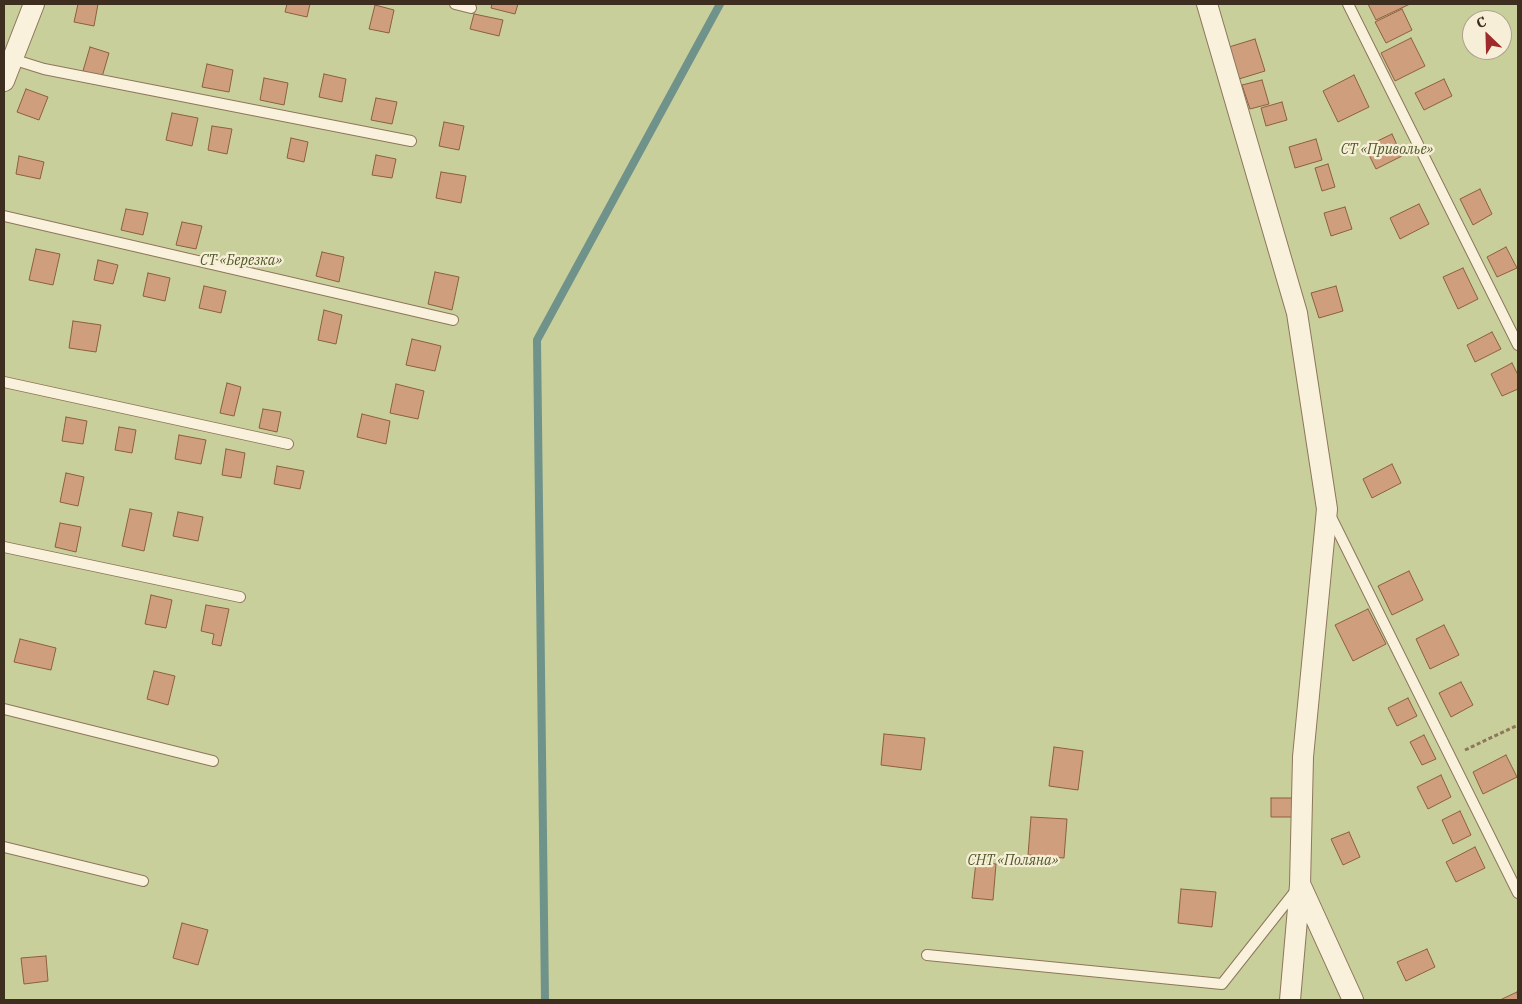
<!DOCTYPE html>
<html>
<head>
<meta charset="utf-8">
<style>
  body { margin:0 }
  #map { position:relative; width:1522px; height:1004px; overflow:hidden; background:#f0e4c8; font-family:"IBM Plex Serif",serif }
  canvas { display:block }
  .frame { position:absolute; inset:0; border:5px solid #3d2e20; pointer-events:none }
  .north { position:absolute; left:1462px; top:10px; width:50px; height:50px; box-sizing:border-box; background:#f7eed8; border:1px solid #ada18e; border-radius:50%; rotate:336deg; font-size:14px; font-weight:700; line-height:20px; text-align:center; color:#3d2e20 }
  .north::after { content:''; display:block; margin:auto; width:18px; height:22px; background:#9e2a2b; clip-path:polygon(50% 0,100% 100%,50% 72%,0 100%) }
</style>
</head>
<body>
<div id="map">
<canvas width="1522" height="1004"></canvas>
<div class="frame"></div>
<div class="north">С</div>
</div>
<script>
const context = document.querySelector('canvas').getContext('2d');
context.lineJoin = 'round';
function fillPath(path, color) {
  context.fillStyle = color;
  context.fill(path, 'evenodd');
}
function toPath(rows) {
  const path = new Path2D();
  for (const r of rows) {
    path.moveTo(r[0], r[1]);
    for (let i = 2; i < r.length; i += 2) path.lineTo(r[i], r[i + 1]);
  }
  return path;
}
function trace(path, color, width, dash) {
  context.strokeStyle = color;
  context.lineWidth = width;
  context.lineCap = dash ? 'butt' : 'round';
  context.setLineDash(dash || []);
  context.stroke(path);
}
function drawText(font, color, halo, rows, align = 'center') {
  context.font = font + ' "IBM Plex Serif",serif';
  context.lineWidth = 4.5;
  context.setLineDash([]);
  context.textBaseline = 'middle';
  context.strokeStyle = halo;
  context.fillStyle = color;
  for (const [text, x, y, turn = 0] of rows) {
    context.save();
    context.translate(x, y);
    context.rotate((+turn || 0) * Math.PI / 180);
    context.textAlign = isNaN(turn) ? turn : align;
    if (halo) context.strokeText(text, 0, 0);
    context.fillText(text, 0, 0);
    context.restore();
  }
}
fillPath(toPath([
  [4,4,1518,4,1518,1000,4,1000],
  [1472,20,1502,20,1502,50,1472,50]
]), '#c9cf9b');
trace(toPath([
  [545,1000,537,340,720,4]
]), '#6f938a', 8);
const building = toPath([
  [78,4,98,4,94,26,74,22,78,4],
  [287,4,310,4,307,17,285,12,287,4],
  [492,4,518,4,515,14,491,8,492,4],
  [1368,4,1410,4,1376,20,1368,4],
  [375,5,394,10,389,33,369,29,375,5],
  [1402,9,1412,30,1386,43,1375,22,1402,9],
  [474,14,503,20,499,36,470,29,474,14],
  [1411,38,1425,66,1395,81,1381,53,1411,38],
  [1255,39,1265,71,1239,79,1229,47,1255,39],
  [90,47,109,53,102,77,83,71,90,47],
  [207,64,233,70,229,92,202,87,207,64],
  [324,74,346,79,342,102,319,97,324,74],
  [1354,75,1369,107,1338,122,1323,91,1354,75],
  [264,78,288,83,284,105,260,100,264,78],
  [1444,79,1452,96,1424,110,1415,93,1444,79],
  [1262,80,1269,104,1250,109,1242,85,1262,80],
  [26,89,48,97,39,120,17,112,26,89],
  [376,98,397,102,392,124,371,120,376,98],
  [1282,102,1287,120,1266,126,1261,108,1282,102],
  [172,113,198,118,192,146,166,140,172,113],
  [444,122,464,126,459,150,439,146,444,122],
  [212,126,232,129,227,154,208,150,212,126],
  [1392,134,1402,156,1376,169,1365,147,1392,134],
  [291,138,308,142,304,162,287,158,291,138],
  [1316,139,1322,160,1295,168,1289,147,1316,139],
  [376,155,396,159,392,178,372,175,376,155],
  [19,156,44,162,40,179,16,174,19,156],
  [1328,164,1335,187,1322,191,1315,168,1328,164],
  [441,172,466,176,461,203,436,198,441,172],
  [1480,189,1492,214,1473,225,1460,199,1480,189],
  [1419,204,1429,224,1400,239,1390,218,1419,204],
  [1345,207,1352,229,1331,236,1324,213,1345,207],
  [126,209,148,213,143,235,121,230,126,209],
  [182,222,202,226,196,249,176,245,182,222],
  [1506,247,1517,268,1497,277,1487,257,1506,247],
  [36,249,60,254,53,285,29,280,36,249],
  [322,252,344,257,339,282,316,276,322,252],
  [98,260,118,265,113,284,94,280,98,260],
  [1463,268,1478,299,1458,309,1443,277,1463,268],
  [435,272,459,277,452,310,428,304,435,272],
  [148,273,170,278,165,301,143,296,148,273],
  [204,286,226,291,221,313,199,308,204,286],
  [1336,286,1343,311,1319,318,1311,293,1336,286],
  [324,310,342,315,336,344,318,340,324,310],
  [73,321,101,325,96,352,69,348,73,321],
  [1492,332,1501,349,1475,362,1467,345,1492,332],
  [412,339,441,346,435,371,406,365,412,339],
  [1512,363,1518,375,1518,389,1502,396,1491,374,1512,363],
  [227,383,241,387,234,416,220,413,227,383],
  [396,384,424,391,418,419,390,413,396,384],
  [263,409,281,412,277,432,259,428,263,409],
  [362,414,390,421,386,444,357,437,362,414],
  [66,417,87,421,83,444,62,441,66,417],
  [119,427,136,430,132,453,115,450,119,427],
  [179,435,206,440,201,464,175,459,179,435],
  [226,449,245,453,241,478,222,475,226,449],
  [1392,464,1401,483,1372,498,1363,479,1392,464],
  [277,466,304,471,300,489,274,484,277,466],
  [66,473,84,477,78,506,60,502,66,473],
  [130,509,152,513,144,551,122,546,130,509],
  [178,512,203,517,198,541,173,536,178,512],
  [60,523,81,527,76,552,55,547,60,523],
  [1409,571,1423,600,1392,615,1378,586,1409,571],
  [151,595,172,600,166,628,145,624,151,595],
  [206,605,229,609,221,646,212,644,214,634,201,631,206,605],
  [1368,609,1386,644,1353,661,1335,625,1368,609],
  [1444,625,1459,655,1430,669,1416,639,1444,625],
  [20,639,56,648,51,670,14,662,20,639],
  [154,671,175,676,168,705,147,699,154,671],
  [1461,682,1473,705,1451,717,1439,693,1461,682],
  [1408,698,1417,716,1397,726,1388,708,1408,698],
  [884,734,925,738,921,770,881,765,884,734],
  [1424,735,1436,759,1422,765,1410,742,1424,735],
  [1054,747,1083,751,1078,790,1049,786,1054,747],
  [1506,755,1517,777,1483,794,1473,772,1506,755],
  [1441,775,1451,797,1428,809,1417,787,1441,775],
  [1271,798,1294,798,1293,817,1271,817,1271,798],
  [1460,811,1471,835,1453,844,1442,820,1460,811],
  [1031,817,1067,819,1064,858,1028,855,1031,817],
  [1349,832,1360,857,1343,865,1331,839,1349,832],
  [1475,847,1485,868,1456,882,1446,862,1475,847],
  [976,862,996,864,993,900,972,898,976,862],
  [1181,889,1216,892,1212,927,1178,923,1181,889],
  [182,923,208,930,198,965,173,958,182,923],
  [1427,949,1435,967,1406,981,1397,962,1427,949],
  [46,956,48,981,24,984,21,958,46,956],
  [1517,992,1518,1000,1500,1000,1517,992]
]);
fillPath(building, '#cf9f7d');
trace(building, '#8d5f41', 1);
const lane = toPath([
  [455,4,471,8],
  [1348,4,1518,345],
  [12,59,44,69,411,141],
  [4,216,453,320],
  [4,382,288,444],
  [1329,513,1518,893],
  [4,547,240,597],
  [4,709,213,761],
  [4,847,143,881],
  [927,955,1222,984,1297,889]
]);
const street = toPath([
  [1207,4,1297,313,1327,509,1303,757,1300,885,1290,1000],
  [4,81,34,4],
  [1301,886,1353,1000]
]);
trace(lane, '#8d765c', 12);
trace(street, '#8d765c', 22);
trace(toPath([
  [1465,750,1518,725]
]), '#8d765c', 3, [4, 2.5]);
trace(lane, '#faf1dc', 10);
trace(street, '#faf1dc', 20);
drawText('italic 14px', '#4d5a26', '#f7eed8', [
  ["СТ «Приволье»",1387,150],
  ["СТ «Березка»",241,261],
  ["СНТ «Поляна»",1013,861]
]);
</script>
</body>
</html>
